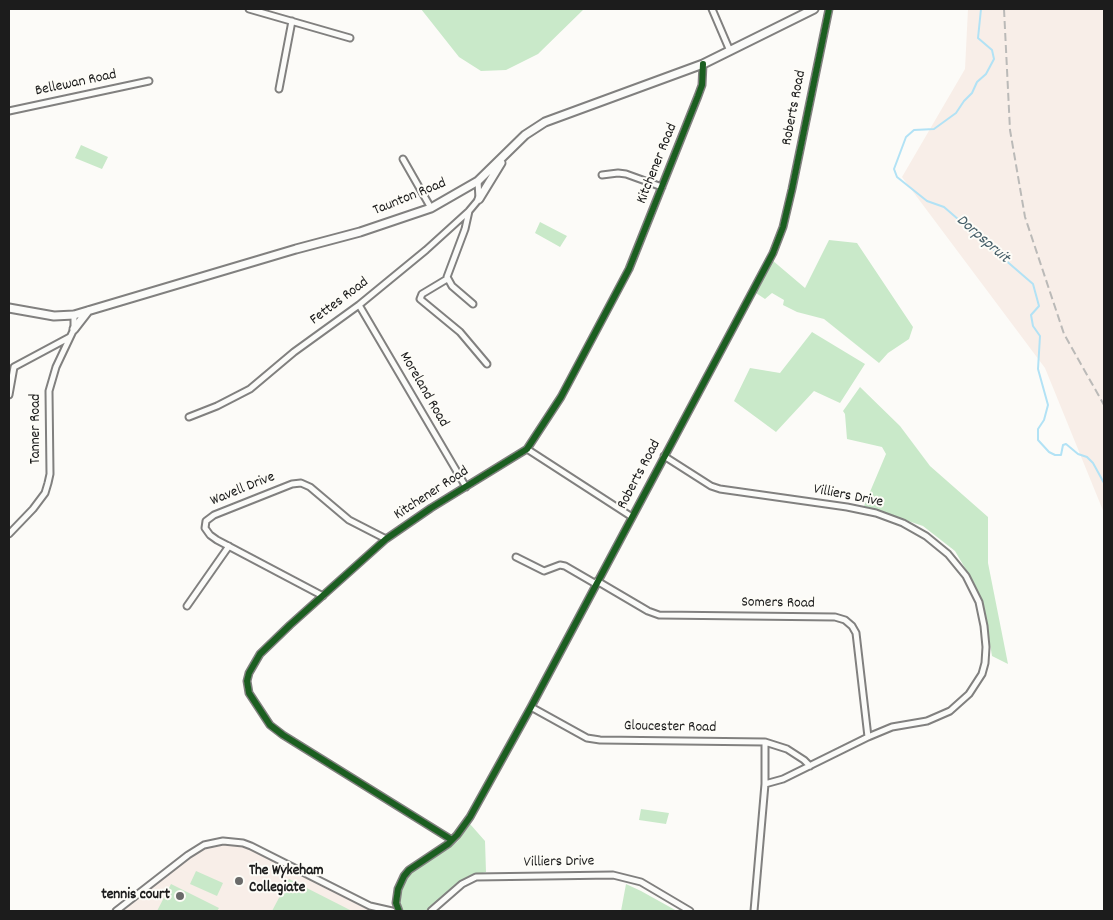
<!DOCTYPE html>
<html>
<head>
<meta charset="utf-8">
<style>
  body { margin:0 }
  #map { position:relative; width:1113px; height:920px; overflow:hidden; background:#fcfbf8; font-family:Dekko,sans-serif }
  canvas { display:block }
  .frame { position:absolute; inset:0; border:10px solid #1c1c1c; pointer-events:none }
</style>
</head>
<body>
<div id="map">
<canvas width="1113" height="920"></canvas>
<div class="frame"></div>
</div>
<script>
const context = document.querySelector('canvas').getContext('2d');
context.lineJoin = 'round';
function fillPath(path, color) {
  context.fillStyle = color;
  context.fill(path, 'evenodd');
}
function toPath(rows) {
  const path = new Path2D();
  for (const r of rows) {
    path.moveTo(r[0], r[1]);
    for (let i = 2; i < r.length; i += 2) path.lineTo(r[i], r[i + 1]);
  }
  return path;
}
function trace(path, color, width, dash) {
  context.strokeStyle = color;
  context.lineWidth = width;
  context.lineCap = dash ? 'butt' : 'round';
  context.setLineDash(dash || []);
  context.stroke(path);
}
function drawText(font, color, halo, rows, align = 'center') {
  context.font = font + ' Dekko,sans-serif';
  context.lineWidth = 4;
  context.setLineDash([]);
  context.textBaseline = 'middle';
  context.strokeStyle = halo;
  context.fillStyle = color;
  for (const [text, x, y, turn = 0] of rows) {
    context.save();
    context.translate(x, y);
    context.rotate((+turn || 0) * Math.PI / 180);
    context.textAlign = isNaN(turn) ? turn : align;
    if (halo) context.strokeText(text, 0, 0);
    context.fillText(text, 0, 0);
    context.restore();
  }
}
fillPath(toPath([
  [968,9,1104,9,1104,513,1045,368,902,177,965,69],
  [229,844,249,847,385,911,115,911,197,851]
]), '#f8eee8');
fillPath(toPath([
  [421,9,584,9,538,54,506,70,481,71,459,57],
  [81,145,108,157,102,169,75,158],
  [540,222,567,236,560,247,535,233],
  [829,240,857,243,913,327,909,339,888,353,879,363,824,319,797,312,783,305,784,300,772,293,765,299,756,293,772,260,805,288],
  [812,332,865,364,840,403,814,391,776,432,734,401,750,368,780,373],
  [860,387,900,426,930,466,988,517,988,563,1008,664,992,656,984,608,975,585,955,551,923,526,864,506,886,454,882,447,847,439,845,414,843,411],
  [641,809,669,813,666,824,639,820],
  [470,824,485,841,486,872,468,877,425,911,403,911,400,906,400,894,407,875,413,869,448,849,458,841],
  [196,871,223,883,217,896,190,884],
  [289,879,352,911,272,911],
  [171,884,219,908,217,911,157,911],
  [626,884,641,891,677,911,621,911]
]), '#c9e9c9');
trace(toPath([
  [981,9,978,38,992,50,994,59,986,74,977,82,972,93,964,101,956,113,934,129,914,130,906,137,894,169,897,177,927,201,944,207,1033,284,1039,306,1031,315,1033,326,1040,336,1038,369,1048,405,1044,420,1038,429,1038,440,1049,452,1055,455,1061,455,1063,445,1066,444,1078,454,1087,457,1093,463,1104,483]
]), '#b2e2f5', 2);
const street = toPath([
  [249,9,350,38],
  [712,9,730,51],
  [279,89,292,21],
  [9,111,149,81],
  [403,159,431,208],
  [602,175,618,173,626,174,662,187],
  [469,211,465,229,447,277,452,286,473,304],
  [447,279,422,294,420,299,460,332,487,364],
  [359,305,466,487],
  [9,395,14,367,70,337],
  [189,417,217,406,250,389,294,352,359,305,426,250,469,211,479,199,478,181],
  [527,449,632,517],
  [664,456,711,486,720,489,847,507,876,513,903,523,926,536,948,554,966,576,979,602,984,626,986,647,985,663,982,674,969,694,950,711,927,721,892,727,868,737,783,779,765,784],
  [9,534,33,509,45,493,48,483,50,474,49,391,56,367,74,329,74,315],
  [516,557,544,571,560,565,565,566,596,584],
  [597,581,648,611,659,615,835,617,845,620,852,626,856,633,868,737],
  [323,596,217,540,210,535,205,528,206,521,214,515,292,484,301,483,310,487,349,520,386,539],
  [187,606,229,546],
  [531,707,587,738,600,740,765,742,787,749,804,760,810,766],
  [452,840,283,735,270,725,249,693,247,681,249,673,260,654,290,625,386,539,431,508,527,449,561,397,629,269,698,96,702,85,703,64],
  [116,911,188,855,204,845,223,841,243,843,251,846,370,906,392,911],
  [399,911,396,903,398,889,404,876,409,870,448,844,457,835,470,817,531,707,773,253,783,227,792,189,829,9],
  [431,911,462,884,476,877,613,875,641,882,690,911],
  [754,911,765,784,765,742]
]);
const secondary = toPath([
  [479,199,501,163],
  [9,308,54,316,74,315,296,249,360,232,431,208,478,181,525,135,545,122,703,64,814,9],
  [74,329,88,311]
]);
trace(street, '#81807f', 9);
trace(secondary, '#81807f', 11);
trace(street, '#fbfbf9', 5);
trace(secondary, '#fbfbf9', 7);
trace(toPath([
  [1004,9,1010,130,1025,217,1064,334,1104,405]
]), '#bbbab8', 2, [8, 4]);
trace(toPath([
  [452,840,283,735,270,725,249,693,247,681,249,673,260,654,290,625,386,539,431,508,527,449,561,397,629,269,698,96,702,85,703,64],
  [399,911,396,903,398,889,404,876,409,870,448,844,457,835,470,817,531,707,773,253,783,227,792,189,829,9]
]), '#1b5e20', 6);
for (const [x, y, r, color] of [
  [239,881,5,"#6a6a69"],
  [180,896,5,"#6a6a69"]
]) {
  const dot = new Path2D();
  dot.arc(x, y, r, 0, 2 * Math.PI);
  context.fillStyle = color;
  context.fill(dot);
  trace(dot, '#fdfcf7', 2);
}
drawText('15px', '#1c1c1c', '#fdfcf7', [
  ["Bellewan Road",76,84,-12],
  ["Roberts Road",795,108,-79],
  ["Kitchener Road",658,164,-68],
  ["Taunton Road",410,198,-22],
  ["Fettes Road",340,302,-37],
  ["Moreland Road",423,390,60],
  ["Tanner Road",37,429,-90],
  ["Roberts Road",640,475,-62],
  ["Wavell Drive",243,490,-22],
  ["Kitchener Road",432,494,-33],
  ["Villiers Drive",848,497,11],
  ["Somers Road",778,604,1],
  ["Gloucester Road",670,728,1],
  ["Villiers Drive",559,863,-1]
]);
drawText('bold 15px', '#1c1c1c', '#fdfcf7', [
  ["The Wykeham",249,872],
  ["Collegiate",249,889],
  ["tennis court",170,896,"right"]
], 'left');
drawText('italic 16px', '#455e68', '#fdfcf7', [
  ["Dorpspruit",982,240,41]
]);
</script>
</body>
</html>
